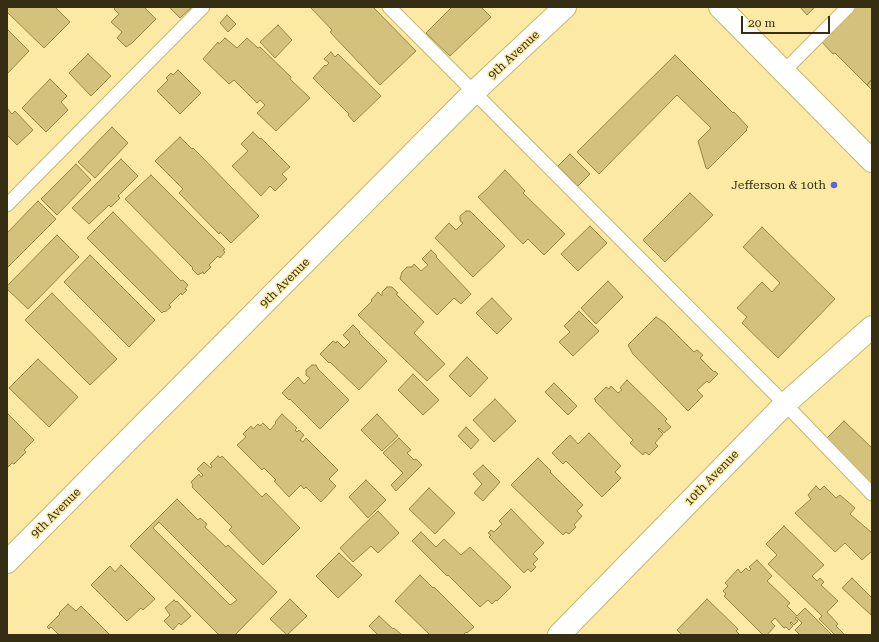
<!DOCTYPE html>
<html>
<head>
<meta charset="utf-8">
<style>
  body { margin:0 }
  #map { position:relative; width:879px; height:642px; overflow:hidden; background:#fbe9a4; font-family:"Roboto Serif",serif }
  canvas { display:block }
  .frame { position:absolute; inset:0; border:8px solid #352e12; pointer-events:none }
  .scale { position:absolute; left:741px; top:16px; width:89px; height:18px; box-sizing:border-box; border:2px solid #352e12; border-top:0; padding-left:5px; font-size:12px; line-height:14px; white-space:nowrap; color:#352e12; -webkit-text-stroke:3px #fbe9a4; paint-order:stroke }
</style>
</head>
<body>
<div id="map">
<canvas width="879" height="642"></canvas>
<div class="frame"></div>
<div class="scale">20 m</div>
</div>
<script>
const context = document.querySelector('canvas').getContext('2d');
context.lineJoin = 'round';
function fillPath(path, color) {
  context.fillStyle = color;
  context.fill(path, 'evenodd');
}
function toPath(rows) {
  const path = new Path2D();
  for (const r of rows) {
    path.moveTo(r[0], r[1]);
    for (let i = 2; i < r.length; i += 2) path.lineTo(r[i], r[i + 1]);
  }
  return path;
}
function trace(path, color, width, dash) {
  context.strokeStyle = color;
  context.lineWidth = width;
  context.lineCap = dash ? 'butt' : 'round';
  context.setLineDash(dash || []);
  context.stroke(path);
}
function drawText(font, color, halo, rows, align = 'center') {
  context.font = font + ' "Roboto Serif",serif';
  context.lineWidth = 3;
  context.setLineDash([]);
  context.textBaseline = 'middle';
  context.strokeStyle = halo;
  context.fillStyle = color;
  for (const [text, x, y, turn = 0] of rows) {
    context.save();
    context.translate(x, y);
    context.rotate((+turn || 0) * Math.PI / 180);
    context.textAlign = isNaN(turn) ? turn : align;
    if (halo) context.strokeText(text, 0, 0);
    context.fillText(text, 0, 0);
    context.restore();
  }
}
const building = toPath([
  [7,7,55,7,70,22,44,48,7,12,7,7],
  [116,7,144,7,156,19,132,43,126,47,117,38,122,32,111,22,119,14,114,9,116,7],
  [169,7,192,7,180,18,169,7],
  [310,7,373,7,416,51,380,85,330,32,332,30,310,7],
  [452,7,481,7,491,17,450,56,426,33,452,7],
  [800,7,815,7,807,15,800,7],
  [853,7,872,7,872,79,867,85,835,53,833,54,820,40,853,7],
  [227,15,236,24,228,32,220,23,227,15],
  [278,25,292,40,275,58,260,42,278,25],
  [7,29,29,51,7,74,7,29],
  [225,38,237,48,247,38,258,48,260,47,291,77,290,79,310,98,276,131,257,113,265,105,260,100,257,103,234,80,229,84,203,59,218,42,219,44,225,38],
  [331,52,335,57,338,54,381,96,354,122,348,115,349,114,313,78,325,65,326,66,329,63,324,59,331,52],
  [88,54,111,76,91,96,69,73,88,54],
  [675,55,733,113,734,112,748,127,746,129,747,130,708,169,706,168,698,141,711,128,677,95,599,174,577,152,675,55],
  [178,70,201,93,180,114,157,91,168,80,166,78,171,73,173,75,178,70],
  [50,79,67,96,61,102,68,110,46,132,22,108,50,79],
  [872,79,872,90,867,85,872,79],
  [7,108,12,114,15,111,33,130,17,145,7,135,7,108],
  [112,127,128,143,95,178,78,162,112,127],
  [253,132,260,139,261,138,290,167,282,174,287,179,275,191,270,186,261,196,232,166,248,151,241,144,253,132],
  [180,137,192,149,193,148,203,158,259,216,231,243,220,232,219,234,179,193,183,189,155,161,180,137],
  [570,154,590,174,578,186,558,166,570,154],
  [121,159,138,176,118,196,120,198,111,207,109,205,89,224,72,208,121,159],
  [76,164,91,180,57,215,41,199,76,164],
  [505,170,525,191,523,193,565,234,544,255,528,239,523,244,478,197,487,189,505,170],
  [151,175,225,249,223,250,225,252,220,258,218,256,209,265,211,267,204,274,203,272,198,275,192,269,193,268,125,199,151,175],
  [690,193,713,215,665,262,643,240,690,193],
  [38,201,56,219,7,268,7,233,38,201],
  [466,211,470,211,505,246,473,277,435,238,449,223,456,230,463,223,460,221,460,216,466,211],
  [113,212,181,281,183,280,188,285,185,289,187,290,182,295,181,293,169,305,171,307,165,312,164,311,162,313,87,238,113,212],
  [590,226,607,243,578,271,561,254,590,226],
  [762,227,835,299,778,358,742,323,747,317,737,308,762,282,772,292,780,283,743,247,762,227],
  [57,235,79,257,28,309,7,289,7,286,57,235],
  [431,250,437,256,436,257,471,294,461,304,454,298,437,315,400,279,402,272,407,267,412,267,414,264,421,271,428,265,422,259,431,250],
  [90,255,155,320,129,347,64,282,90,255],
  [608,281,623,297,596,324,581,308,608,281],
  [387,287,392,287,398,293,396,294,424,322,414,333,445,364,427,381,358,315,372,301,371,300,378,292,382,296,382,292,387,287],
  [52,293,117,359,90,385,25,320,52,293],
  [492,298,512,319,497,334,476,313,492,298],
  [579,311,599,331,573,356,559,342,570,332,564,326,579,311],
  [656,317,665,323,694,352,697,350,703,355,700,358,714,372,715,371,718,374,709,383,707,381,697,390,703,396,688,411,633,354,628,345,656,317],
  [353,325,360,332,359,333,387,361,359,390,330,362,329,363,320,354,333,341,336,343,337,341,344,348,350,342,343,335,353,325],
  [467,357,488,378,470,397,449,376,467,357],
  [38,359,78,397,49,427,9,388,38,359],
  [312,365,316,365,318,369,349,400,320,429,290,399,289,400,282,393,298,377,304,384,310,378,306,375,306,370,312,365],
  [413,374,439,400,423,415,398,390,413,374],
  [627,380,667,419,665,421,671,427,664,433,659,428,658,429,663,434,655,443,658,446,649,455,645,452,643,455,630,443,633,440,595,401,596,400,594,399,606,387,609,389,611,386,618,393,622,390,620,388,627,380],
  [554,383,577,406,568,415,545,392,554,383],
  [495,399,516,421,494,442,473,420,495,399],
  [7,413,34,440,24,450,26,452,14,464,12,463,7,468,7,413],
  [282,414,297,428,295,430,297,432,299,430,304,435,300,440,303,442,306,438,338,470,329,479,336,486,321,502,306,487,304,489,301,485,289,497,274,481,276,480,264,468,262,470,237,445,246,437,243,434,251,426,253,429,258,424,260,426,263,423,270,430,276,423,275,422,282,414],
  [377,414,398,436,382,451,361,430,377,414],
  [844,421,872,448,872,486,826,439,844,421],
  [466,427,479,440,471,449,458,436,466,427],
  [589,433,621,466,615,472,621,478,602,497,566,461,563,464,552,453,570,435,578,444,589,433],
  [399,438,411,450,407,453,414,460,416,459,422,465,396,491,391,485,403,473,383,453,399,438],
  [218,456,220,458,222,456,262,497,266,493,300,528,263,565,229,530,232,527,192,487,193,485,191,482,199,474,201,477,203,475,197,469,204,462,211,468,212,466,210,464,218,456],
  [538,458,551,471,550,472,583,505,577,511,582,516,574,525,576,527,569,534,566,532,563,535,511,485,538,458],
  [483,465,500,482,483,501,474,493,482,484,473,474,483,465],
  [366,480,386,500,368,518,349,497,366,480],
  [816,486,820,490,824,486,836,498,840,495,855,508,850,514,872,533,872,551,862,560,845,543,835,552,795,513,811,499,808,495,816,486],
  [429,488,455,513,435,534,409,509,429,488],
  [177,499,198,520,200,518,207,524,205,527,226,547,228,545,277,592,235,635,219,635,130,546,177,499],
  [159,522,237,600,230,605,153,528,159,522],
  [511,509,544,543,533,554,538,559,533,564,536,567,531,572,528,569,524,573,489,537,491,535,488,533,491,530,494,532,502,524,499,521,511,509],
  [378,511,399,533,378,553,371,546,353,562,340,548,378,511],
  [784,526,824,565,812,576,817,581,820,578,824,582,821,585,838,601,827,612,838,624,836,626,845,635,835,635,819,619,822,616,768,564,777,555,766,544,784,526],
  [421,532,436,547,444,539,461,555,470,547,511,587,497,601,496,600,492,604,488,600,480,607,448,575,447,576,412,541,421,532],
  [339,553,362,575,338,598,316,576,339,553],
  [757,560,772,576,767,581,790,603,787,606,797,616,805,608,832,635,800,635,795,630,802,623,796,617,795,619,798,621,794,625,791,622,790,623,793,626,789,630,786,627,784,628,775,618,771,622,775,626,767,635,763,635,724,596,726,594,723,591,728,586,725,583,738,569,741,573,746,568,749,571,751,569,749,567,757,560],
  [121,565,155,599,143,610,141,608,127,621,91,585,110,566,115,572,121,565],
  [420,575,433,588,434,587,474,627,467,633,466,632,463,635,430,635,395,601,420,575],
  [852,578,872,598,871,615,842,588,852,578],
  [290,599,307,616,287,635,270,619,290,599],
  [707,599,738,629,736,631,740,635,682,635,677,630,707,599],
  [174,600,176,602,177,601,191,616,181,625,179,623,173,630,164,621,170,615,165,608,174,600],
  [68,604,76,611,81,606,110,635,59,635,51,627,49,629,47,627,60,614,59,613,68,604],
  [379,616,393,629,394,628,402,635,378,635,369,626,379,616]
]);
fillPath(building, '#d4c17c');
trace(building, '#968542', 1);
const service = toPath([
  [389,7,785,404,872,494],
  [784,71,848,7],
  [7,205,203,7]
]);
const minor = toPath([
  [7,562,474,92,565,7],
  [559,635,785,404,872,327]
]);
const secondary = toPath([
  [720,7,872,161]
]);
trace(service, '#c8b673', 15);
trace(minor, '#c8b673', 24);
trace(secondary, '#c8b673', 24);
trace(service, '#fff', 13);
trace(minor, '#fff', 22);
trace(secondary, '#fff', 22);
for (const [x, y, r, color] of [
  [834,185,4,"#5b66dd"]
]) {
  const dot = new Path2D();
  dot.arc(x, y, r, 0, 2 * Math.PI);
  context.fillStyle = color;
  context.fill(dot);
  trace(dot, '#fbe9a4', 1.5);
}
drawText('12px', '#352e12', '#fbe9a4', [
  ["9th Avenue",514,55,-43],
  ["9th Avenue",285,283,-45],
  ["10th Avenue",712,478,-46],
  ["9th Avenue",56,513,-45]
]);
drawText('12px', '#352e12', '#fbe9a4', [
  ["Jefferson & 10th",826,185]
], 'right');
</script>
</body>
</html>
